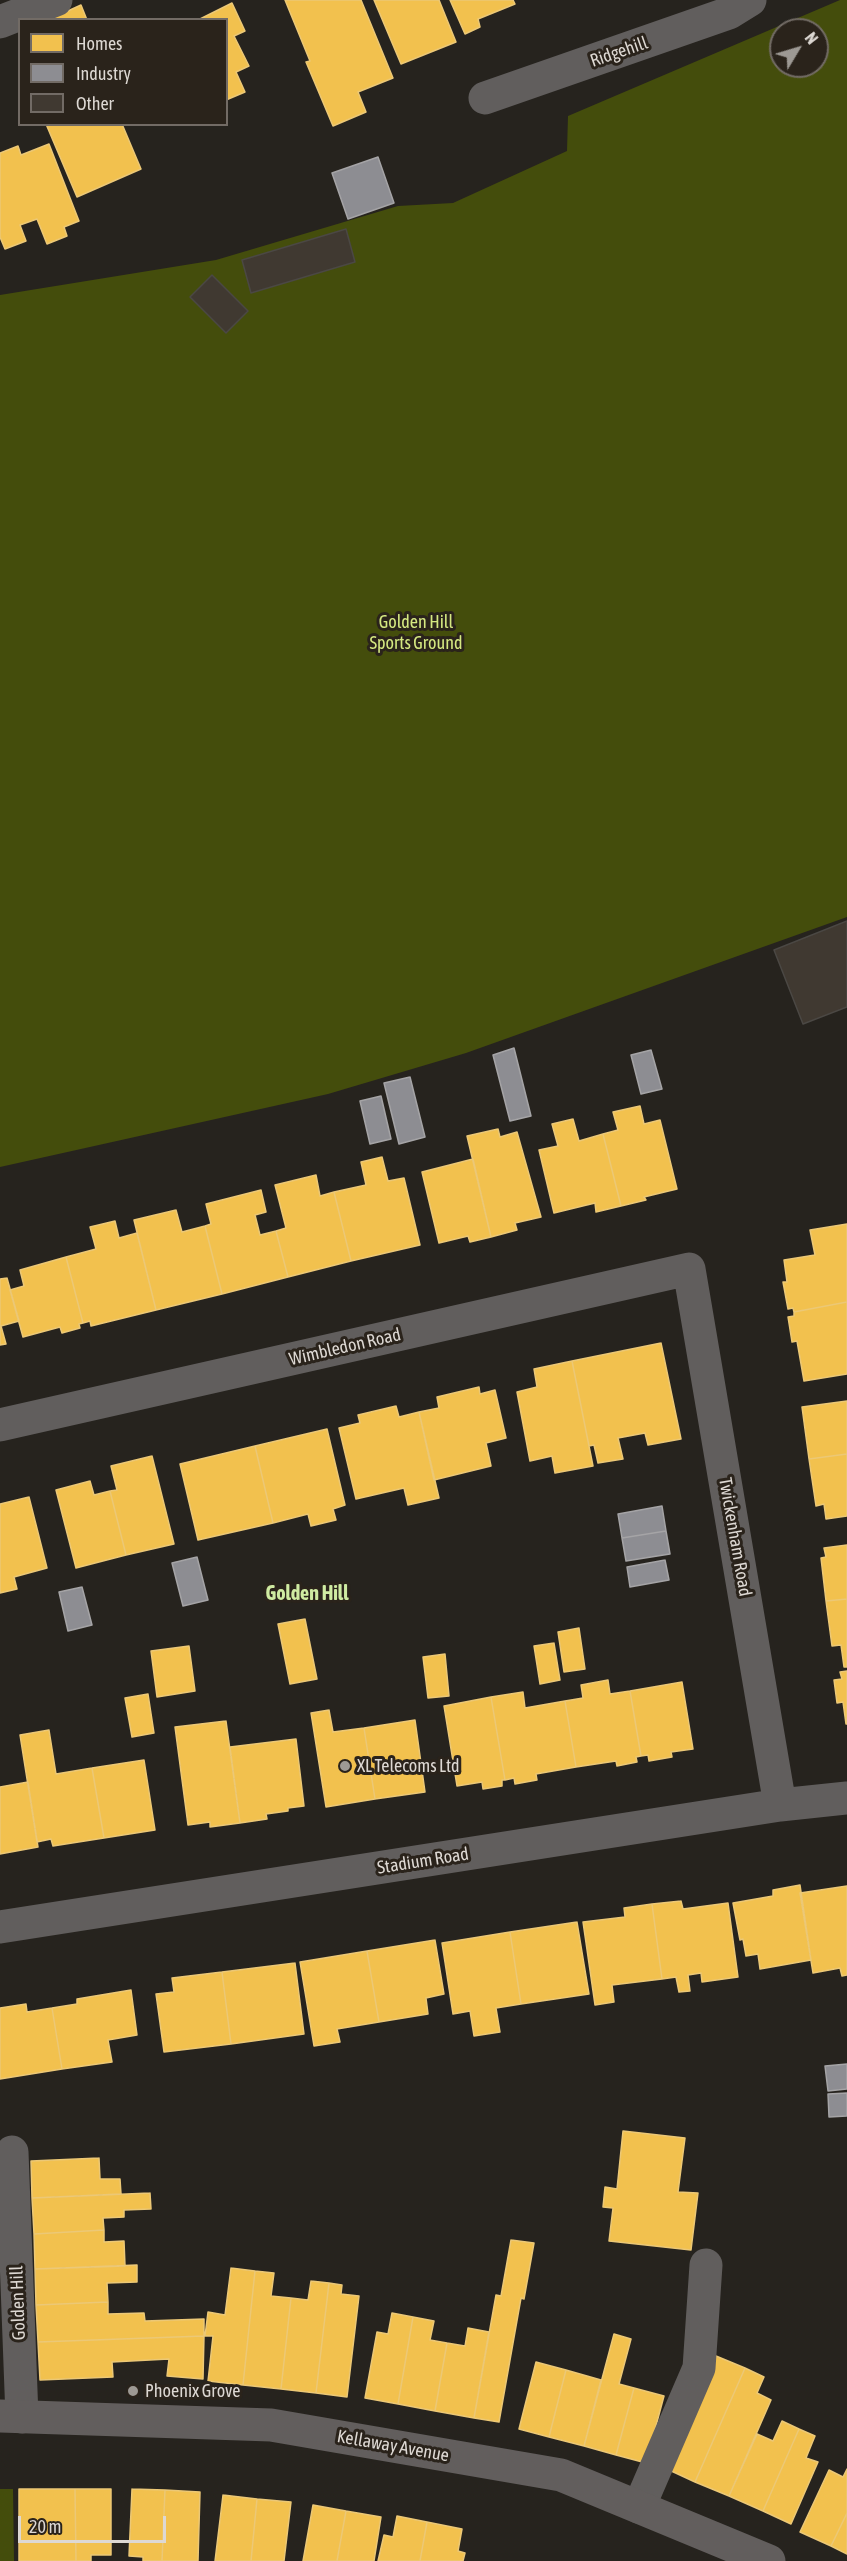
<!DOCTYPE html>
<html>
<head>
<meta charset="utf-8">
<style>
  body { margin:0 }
  #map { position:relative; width:847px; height:2561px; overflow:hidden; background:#26231e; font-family:"Asap Condensed",sans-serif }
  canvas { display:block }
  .legend { position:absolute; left:18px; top:18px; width:210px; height:108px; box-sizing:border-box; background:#2a231b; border:2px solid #726b65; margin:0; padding:8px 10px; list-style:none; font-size:18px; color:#ddd8d3 }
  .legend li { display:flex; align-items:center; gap:12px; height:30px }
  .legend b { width:30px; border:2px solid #726b65 }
  .north { position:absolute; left:769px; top:18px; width:60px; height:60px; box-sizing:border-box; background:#2a231b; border:2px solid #726b65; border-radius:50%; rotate:52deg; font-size:16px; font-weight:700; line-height:24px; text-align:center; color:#ddd8d3 }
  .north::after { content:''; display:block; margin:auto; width:21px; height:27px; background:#9d9994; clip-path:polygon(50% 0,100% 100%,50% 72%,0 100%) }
  .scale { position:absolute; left:18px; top:2516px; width:148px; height:27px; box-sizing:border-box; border:3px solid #ddd8d3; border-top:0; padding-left:8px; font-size:18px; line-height:21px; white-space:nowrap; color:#ddd8d3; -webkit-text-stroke:4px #2a231b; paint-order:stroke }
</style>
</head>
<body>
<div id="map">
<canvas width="847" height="2561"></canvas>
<ul class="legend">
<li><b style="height:16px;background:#f2c14e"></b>Homes</li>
<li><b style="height:16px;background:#8d8d92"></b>Industry</li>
<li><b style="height:16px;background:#403931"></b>Other</li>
</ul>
<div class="north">N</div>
<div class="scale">20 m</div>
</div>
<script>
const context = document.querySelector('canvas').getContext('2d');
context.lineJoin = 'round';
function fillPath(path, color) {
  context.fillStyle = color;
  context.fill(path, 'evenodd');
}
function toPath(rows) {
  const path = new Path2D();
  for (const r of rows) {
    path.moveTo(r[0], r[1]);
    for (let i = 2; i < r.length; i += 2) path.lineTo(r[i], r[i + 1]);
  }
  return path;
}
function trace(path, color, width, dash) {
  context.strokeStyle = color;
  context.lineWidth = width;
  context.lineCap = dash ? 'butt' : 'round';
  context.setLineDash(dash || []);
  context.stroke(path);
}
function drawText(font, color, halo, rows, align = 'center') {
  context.font = font + ' "Asap Condensed",sans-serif';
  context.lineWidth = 6;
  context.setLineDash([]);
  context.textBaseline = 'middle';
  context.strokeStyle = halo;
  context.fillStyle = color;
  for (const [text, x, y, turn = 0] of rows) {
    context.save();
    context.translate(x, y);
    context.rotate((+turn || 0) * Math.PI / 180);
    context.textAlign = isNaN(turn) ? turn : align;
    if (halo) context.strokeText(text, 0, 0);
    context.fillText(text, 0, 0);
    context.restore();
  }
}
fillPath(toPath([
  [840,0,847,0,847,917,466,1053,328,1094,0,1167,0,295,216,260,398,206,453,203,567,151,568,116],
  [781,30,817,30,817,66,781,66],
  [0,2489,13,2489,14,2561,0,2561]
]), '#444d0c');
const homes = toPath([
  [285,0,361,0,393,78,358,92,366,112,333,126,306,62,310,61,285,0],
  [374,0,439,0,456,42,401,64,374,0],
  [450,0,513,0,515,4,478,19,480,27,465,34,450,0],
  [232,3,245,31,234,36,249,66,236,72,245,92,226,100,226,20,198,20,232,3],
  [81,5,87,20,48,20,81,5],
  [46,124,122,124,141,169,77,197,46,124],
  [49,144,79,221,64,227,67,236,47,244,37,219,20,225,26,241,5,249,0,237,0,153,18,146,21,155,49,144],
  [640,1106,644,1124,660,1120,677,1189,644,1197,646,1200,621,1206,603,1134,618,1130,613,1112,640,1106],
  [573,1119,579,1141,603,1134,621,1206,596,1212,595,1203,554,1213,539,1150,558,1146,552,1124,573,1119],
  [498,1129,500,1137,517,1132,541,1217,515,1223,517,1230,491,1237,467,1136,498,1129],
  [382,1157,388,1181,404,1178,420,1245,351,1261,334,1192,366,1185,361,1162,382,1157],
  [473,1159,491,1237,470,1242,468,1236,439,1243,422,1172,473,1159],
  [316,1175,320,1196,334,1192,351,1261,288,1277,276,1231,286,1228,275,1185,316,1175],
  [261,1190,266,1212,255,1215,260,1235,276,1231,288,1277,222,1294,205,1226,211,1224,206,1204,261,1190],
  [176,1210,182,1232,205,1226,222,1294,156,1310,134,1220,176,1210],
  [115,1221,119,1238,137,1233,156,1310,91,1326,90,1321,83,1323,66,1257,96,1249,90,1227,115,1221],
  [847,1224,847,1302,794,1312,793,1308,788,1309,783,1282,787,1282,784,1260,815,1255,810,1230,847,1224],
  [66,1257,83,1323,79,1324,80,1328,62,1333,60,1327,23,1337,10,1290,24,1286,20,1270,66,1257],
  [7,1278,19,1321,1,1326,6,1344,0,1345,0,1279,7,1278],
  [847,1302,847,1374,804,1381,797,1341,792,1342,788,1317,794,1316,794,1312,847,1302],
  [661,1343,681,1439,648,1445,645,1433,618,1438,623,1459,598,1463,594,1445,589,1446,572,1361,661,1343],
  [572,1361,593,1466,555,1473,552,1456,530,1461,517,1392,537,1387,534,1369,572,1361],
  [479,1387,480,1394,495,1390,506,1438,486,1443,491,1466,434,1480,419,1412,439,1408,437,1397,479,1387],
  [847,1401,847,1454,809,1459,802,1407,847,1401],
  [396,1406,399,1417,419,1412,439,1498,408,1505,404,1488,356,1499,339,1428,360,1423,358,1415,396,1406],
  [327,1429,345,1505,333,1509,336,1520,311,1526,308,1514,273,1523,255,1446,327,1429],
  [255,1446,273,1523,198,1540,180,1464,255,1446],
  [847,1454,847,1516,826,1519,824,1504,816,1506,809,1459,847,1454],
  [152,1456,174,1544,126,1555,110,1491,117,1490,111,1466,152,1456],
  [90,1481,94,1495,110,1491,126,1555,76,1568,56,1490,90,1481],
  [29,1497,47,1568,14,1577,17,1589,0,1593,0,1504,29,1497],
  [847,1545,847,1599,826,1601,821,1558,826,1557,824,1548,847,1545],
  [847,1599,847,1667,844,1667,841,1645,832,1646,826,1601,847,1599],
  [305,1619,317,1679,290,1684,278,1624,305,1619],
  [579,1628,585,1669,564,1672,558,1632,579,1628],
  [554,1643,560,1680,540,1684,534,1646,554,1643],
  [189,1646,195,1691,157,1697,151,1651,189,1646],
  [445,1654,449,1696,428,1698,423,1657,445,1654],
  [847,1671,847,1724,846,1724,843,1702,837,1703,834,1680,842,1679,840,1672,847,1671],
  [608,1680,610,1694,630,1691,641,1756,636,1757,637,1762,617,1766,616,1761,576,1767,565,1701,583,1698,581,1685,608,1680],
  [682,1682,693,1749,671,1752,672,1757,649,1761,648,1755,641,1756,630,1691,682,1682],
  [523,1692,525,1708,565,1701,576,1767,536,1774,537,1780,515,1784,514,1778,505,1780,491,1697,523,1692],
  [148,1694,154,1733,132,1737,125,1698,148,1694],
  [491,1697,505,1780,502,1780,502,1786,483,1789,482,1782,457,1786,444,1706,491,1697],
  [329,1710,333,1732,364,1728,375,1799,326,1807,311,1713,329,1710],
  [415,1720,425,1792,375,1799,364,1728,415,1720],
  [226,1721,240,1823,210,1827,210,1822,188,1825,175,1727,226,1721],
  [49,1730,56,1774,92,1768,104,1838,53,1846,51,1839,37,1842,20,1735,49,1730],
  [296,1739,304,1806,288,1808,288,1811,266,1814,267,1819,240,1823,230,1747,296,1739],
  [144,1760,155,1830,104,1838,92,1768,144,1760],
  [28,1782,38,1847,0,1854,0,1787,28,1782],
  [800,1885,811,1960,760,1969,758,1954,746,1956,743,1939,740,1940,733,1903,773,1896,773,1890,800,1885],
  [847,1886,847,1975,842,1976,840,1968,813,1973,800,1893,847,1886],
  [681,1901,683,1909,728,1903,738,1977,702,1982,701,1973,688,1975,690,1991,679,1992,676,1977,662,1979,652,1904,681,1901],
  [652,1904,662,1979,612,1985,614,2002,595,2005,583,1922,625,1917,624,1908,652,1904],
  [577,1922,589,1994,521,2004,510,1932,577,1922],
  [510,1932,521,2004,496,2008,500,2032,474,2036,470,2011,453,2014,442,1943,510,1932],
  [435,1940,444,1994,426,1998,428,2014,379,2022,367,1951,435,1940],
  [367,1951,379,2022,337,2029,340,2042,314,2046,300,1962,367,1951],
  [295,1963,304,2034,231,2044,222,1972,295,1963],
  [222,1972,231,2044,164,2052,156,1994,174,1992,172,1978,222,1972],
  [131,1990,137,2035,108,2040,112,2062,62,2069,52,2008,77,2004,77,1999,131,1990],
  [26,2004,27,2012,52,2008,62,2069,0,2079,0,2008,26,2004],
  [623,2131,685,2138,678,2192,698,2193,691,2250,609,2241,613,2208,603,2207,605,2187,617,2189,623,2131],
  [99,2158,100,2179,120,2179,121,2194,32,2198,31,2161,99,2158],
  [150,2193,151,2209,124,2210,124,2217,103,2218,104,2230,34,2234,32,2198,150,2193],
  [104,2230,104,2242,124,2241,125,2266,35,2269,34,2234,104,2230],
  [511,2240,534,2243,524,2299,521,2298,499,2422,474,2418,496,2295,501,2296,511,2240],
  [137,2265,137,2282,107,2283,108,2302,36,2305,35,2269,137,2265],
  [231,2268,255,2271,243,2385,208,2381,213,2336,205,2336,208,2312,225,2315,231,2268],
  [255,2271,274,2273,271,2296,291,2298,281,2389,243,2385,255,2271],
  [311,2281,329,2283,316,2393,281,2389,291,2298,308,2300,311,2281],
  [329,2283,342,2285,341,2294,359,2296,347,2397,316,2393,329,2283],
  [108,2302,108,2314,144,2313,145,2321,204,2319,204,2336,38,2342,36,2305,108,2302],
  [392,2313,413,2317,398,2404,365,2398,377,2332,388,2334,392,2313],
  [413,2317,434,2321,430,2340,447,2343,435,2411,398,2404,413,2317],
  [468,2328,489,2332,474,2418,435,2411,447,2343,465,2346,468,2328],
  [614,2334,631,2339,619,2384,634,2388,616,2455,584,2446,614,2334],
  [204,2336,203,2379,167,2376,169,2359,112,2362,113,2377,40,2380,38,2342,204,2336],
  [716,2356,745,2368,695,2482,667,2469,716,2356],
  [536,2362,566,2370,549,2437,519,2429,536,2362],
  [745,2368,764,2377,757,2393,771,2400,729,2496,695,2482,745,2368],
  [566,2370,601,2380,584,2446,549,2437,566,2370],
  [634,2388,664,2396,646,2463,616,2455,634,2388],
  [782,2421,799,2429,763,2511,729,2496,757,2434,773,2441,782,2421],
  [799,2429,815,2436,806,2458,818,2462,791,2524,763,2511,799,2429],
  [847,2469,847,2513,831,2546,800,2532,829,2470,843,2477,847,2469],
  [19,2489,75,2489,76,2561,19,2561,19,2489],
  [75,2489,111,2489,111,2555,91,2555,91,2561,76,2561,75,2489],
  [132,2489,165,2490,162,2561,143,2561,143,2557,129,2556,132,2489],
  [165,2490,200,2492,198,2561,162,2561,165,2490],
  [223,2495,257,2499,251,2561,215,2561,223,2495],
  [257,2499,291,2502,284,2561,251,2561,257,2499],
  [313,2505,346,2511,337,2561,303,2561,313,2505],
  [346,2511,381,2517,374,2561,337,2561,346,2511],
  [847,2513,847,2554,831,2546,847,2513],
  [397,2516,427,2522,420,2561,378,2561,384,2535,393,2537,397,2516],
  [427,2522,462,2529,458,2551,465,2553,463,2561,420,2561,427,2522]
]);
fillPath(homes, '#f2c14e');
trace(homes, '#ecc876', 1.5);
const industry = toPath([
  [378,157,394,203,348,219,332,173,378,157],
  [514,1048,531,1116,510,1121,493,1055,514,1048],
  [651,1050,662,1089,641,1094,631,1055,651,1050],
  [410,1077,425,1137,399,1144,384,1083,410,1077],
  [381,1096,391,1139,370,1144,360,1101,381,1096],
  [662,1506,666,1531,622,1538,618,1514,662,1506],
  [666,1531,670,1554,626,1561,622,1538,666,1531],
  [197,1557,208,1600,183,1606,172,1563,197,1557],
  [665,1560,669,1580,630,1587,627,1567,665,1560],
  [82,1587,92,1625,68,1631,59,1592,82,1587],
  [847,2064,847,2089,828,2091,825,2066,847,2064],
  [847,2093,847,2116,829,2117,828,2094,847,2093]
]);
fillPath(industry, '#8d8d92');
trace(industry, '#a5a4a6', 1.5);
const building = toPath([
  [346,229,355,262,251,293,242,260,346,229],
  [212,275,248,311,226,333,190,297,212,275],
  [847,921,847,1007,803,1024,774,950,847,921]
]);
fillPath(building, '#403931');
trace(building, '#4b4844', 1.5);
trace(toPath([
  [0,22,56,0],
  [485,98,729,13,750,0],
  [0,1425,689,1269,780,1805],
  [0,1927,780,1805,847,1798],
  [12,2152,22,2417],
  [639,2507,699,2368,706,2265]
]), '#615e5d', 33);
trace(toPath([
  [0,2416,271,2425,561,2475,769,2561]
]), '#625e5d', 33);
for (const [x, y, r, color] of [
  [345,1766,6,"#9d9994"],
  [133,2391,6,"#9d9994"]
]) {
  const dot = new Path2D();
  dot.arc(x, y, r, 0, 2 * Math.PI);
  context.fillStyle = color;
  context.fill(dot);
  trace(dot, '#2a231b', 2);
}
drawText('18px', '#ddd8d3', '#2a231b', [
  ["Ridgehill",619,52,-19],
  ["Wimbledon Road",345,1347,-13],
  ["Twickenham Road",735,1537,80],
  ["Stadium Road",423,1861,-9],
  ["Golden Hill",18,2303,-92],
  ["Kellaway Avenue",393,2446,10]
]);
drawText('18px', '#d5e881', '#2a231b', [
  ["Golden Hill",416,622],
  ["Sports Ground",416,643]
]);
drawText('18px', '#ddd8d3', '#2a231b', [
  ["XL Telecoms Ltd",357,1766],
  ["Phoenix Grove",145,2391]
], 'left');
drawText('bold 20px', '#cfeba2', '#2a231b', [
  ["Golden Hill",307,1594]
]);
</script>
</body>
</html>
